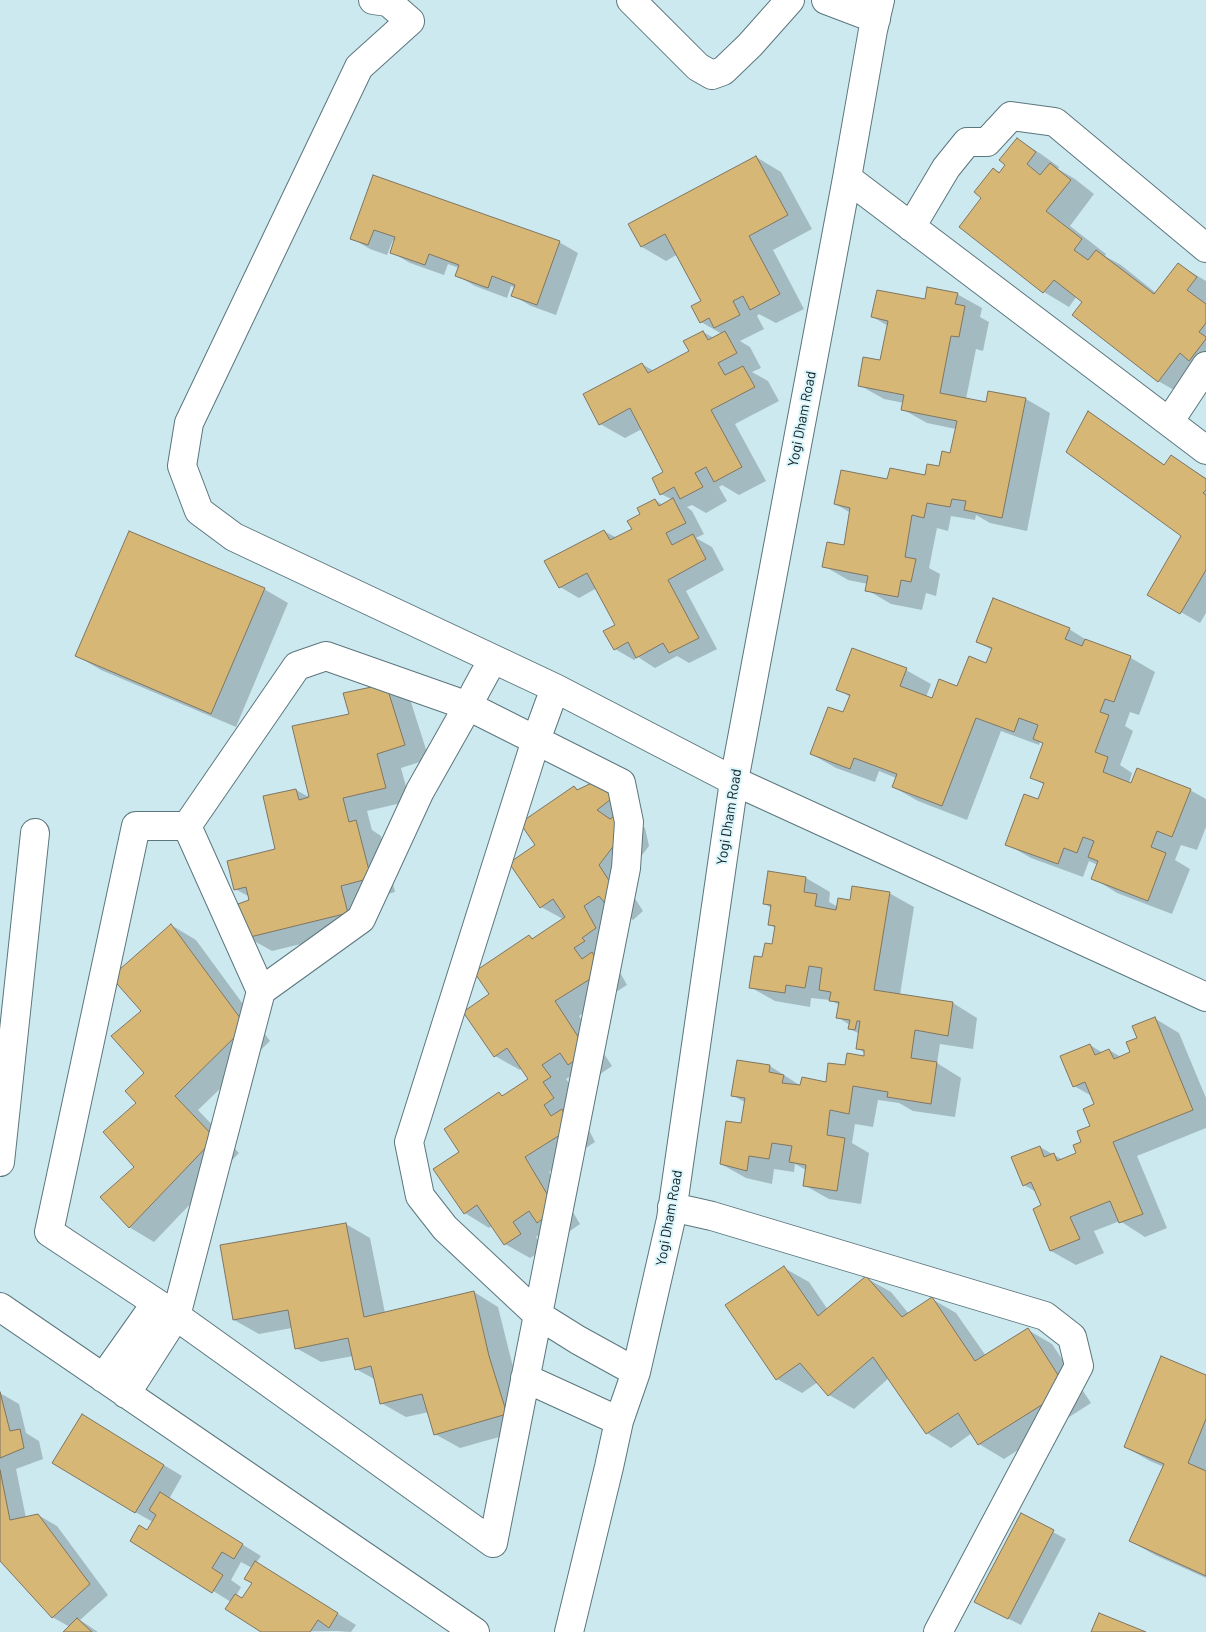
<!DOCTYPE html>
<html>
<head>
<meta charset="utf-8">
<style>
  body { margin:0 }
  canvas { display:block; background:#cce9f0 }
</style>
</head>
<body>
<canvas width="1206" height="1632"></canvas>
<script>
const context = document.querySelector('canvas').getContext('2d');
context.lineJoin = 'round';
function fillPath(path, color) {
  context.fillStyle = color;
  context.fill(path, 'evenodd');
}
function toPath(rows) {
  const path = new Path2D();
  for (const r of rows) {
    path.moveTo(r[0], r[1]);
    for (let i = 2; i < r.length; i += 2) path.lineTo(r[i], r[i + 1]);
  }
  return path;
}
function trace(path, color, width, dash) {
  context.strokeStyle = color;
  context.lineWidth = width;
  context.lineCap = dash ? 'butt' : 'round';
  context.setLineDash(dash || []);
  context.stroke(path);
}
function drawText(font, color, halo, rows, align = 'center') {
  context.font = font + ' Barlow,sans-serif';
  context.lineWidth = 4;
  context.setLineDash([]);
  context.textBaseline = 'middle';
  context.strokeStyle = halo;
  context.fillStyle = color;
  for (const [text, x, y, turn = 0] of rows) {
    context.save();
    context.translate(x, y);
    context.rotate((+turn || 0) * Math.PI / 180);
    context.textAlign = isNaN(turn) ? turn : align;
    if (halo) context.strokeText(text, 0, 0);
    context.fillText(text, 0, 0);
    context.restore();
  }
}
fillPath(toPath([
  [1017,139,1041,154,1059,167,1058,169,1075,179,1094,194,1070,226,1106,254,1105,256,1121,265,1156,293,1179,265,1206,281,1206,369,1183,395,1158,381,1084,302,1077,296,1069,307,1044,292,960,227,983,198,994,169,1001,173,1007,165],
  [756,157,781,172,812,229,773,250,804,309,776,323,759,314,757,316,764,329,740,341,750,347,761,368,752,372,768,381,779,401,735,424,766,481,739,495,722,485,719,487,727,501,706,513,692,505,687,507,692,511,704,534,696,538,712,547,724,570,686,591,717,649,689,663,677,656,655,668,638,657,634,660,615,649,616,625,597,588,579,598,560,587,604,531,617,538,633,529,642,514,655,500,663,505,673,500,661,494,665,472,642,429,625,438,600,424,642,364,654,371,691,352,703,332,714,338,722,334,701,322,703,301,678,254,666,261,642,247],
  [373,176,559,242,578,253,556,315,531,306,512,295,515,288,511,286,507,298,475,286,456,275,459,268,448,264,444,275,410,263,391,252,395,240,393,240,387,255,370,249,351,238],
  [957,294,982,308,980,317,989,322,983,351,976,349,966,399,987,403,1026,399,1050,413,1027,531,990,523,976,515,975,520,951,516,948,531,937,528,929,568,940,574,936,596,926,593,922,610,891,604,867,590,868,584,848,580,824,566,844,547,851,513,835,504,926,477,940,468,951,454,956,429,927,423,902,409,904,403,884,399,859,385,881,362,888,326,873,317,926,301],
  [1088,413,1107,424,1165,465,1171,456,1206,478,1206,613,1200,623,1149,594,1183,535],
  [264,589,288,603,236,727,101,670,77,656],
  [1069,629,1093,644,1131,658,1155,672,1139,715,1130,712,1125,726,1133,731,1120,765,1132,773,1129,783,1190,790,1206,799,1206,827,1197,850,1181,845,1175,860,1190,869,1172,914,1117,893,1093,878,1098,865,1089,861,1083,877,1031,858,1006,844,1039,801,1045,785,1032,778,1044,744,1040,742,1039,745,1001,731,967,820,918,801,893,787,896,778,879,771,875,782,836,768,811,754,844,714,850,697,838,689,906,670,931,684,926,697,933,699,958,687,987,664,992,650,978,642],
  [385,685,410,699,429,759,401,768,410,801,367,811,372,830,381,836,395,892,365,900,372,927,272,951,247,937,250,897,235,889,277,850,296,790,311,798,350,715],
  [600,780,629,818,645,828,649,846,623,880,643,911,633,920,620,912,617,967,627,985,579,1016,612,1066,593,1079,579,1071,566,1079,575,1091,586,1124,595,1142,549,1172,580,1224,563,1236,549,1228,536,1237,544,1249,530,1258,505,1244,492,1226,489,1228,465,1213,435,1169,461,1152,499,1094,504,1096,530,1079,522,1068,520,1070,495,1056,491,994,529,936,534,939,563,919,541,907,537,845,574,787,579,790],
  [769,873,806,878,830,892,829,902,838,907,851,902,889,893,914,907,900,995,953,1003,977,1018,973,1049,940,1044,937,1063,961,1078,955,1117,913,1111,899,1103,878,1100,873,1127,855,1124,852,1143,869,1153,861,1204,829,1199,804,1185,806,1170,795,1164,794,1172,774,1169,772,1184,746,1178,721,1164,742,1125,746,1103,732,1095,770,1066,801,1086,827,1083,846,1067,865,1057,865,1053,857,1048,860,1034,850,1029,850,1025,837,1017,839,1005,830,1000,811,998,810,1007,775,1001,750,987,763,958,773,945,775,928,769,924,771,908,764,903],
  [171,925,196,940,270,1041,198,1110,239,1153,154,1242,129,1227,135,1167,137,1103,146,1073,143,1011],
  [1154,1018,1179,1033,1206,1098,1206,1128,1137,1156,1167,1228,1145,1237,1120,1221,1094,1231,1104,1253,1076,1265,1051,1251,1034,1209,1043,1206,1036,1192,1024,1185,1040,1147,1063,1160,1078,1153,1091,1126,1096,1105,1092,1096,1074,1086,1090,1045,1103,1053,1109,1050,1121,1057,1131,1053,1138,1039],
  [346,1224,370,1238,385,1313,474,1292,498,1307,514,1371,531,1428,460,1448,435,1434,429,1412,406,1417,381,1403,376,1380,356,1369,353,1356,321,1362,296,1348,292,1328,259,1334,234,1320],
  [784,1268,809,1282,828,1310,866,1278,891,1292,909,1314,932,1299,956,1313,986,1356,1028,1330,1052,1344,1091,1403,1004,1459,979,1444,972,1433,951,1448,927,1433,889,1378,854,1409,829,1395,818,1382,802,1393,777,1379],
  [1206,1376,1206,1578,1155,1555,1130,1541,1164,1467,1150,1461,1125,1447],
  [0,1393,19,1404,26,1433,39,1441,43,1459,16,1469,26,1518,38,1515,57,1526,108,1595,80,1620,98,1632,65,1632,70,1627,52,1617,0,1559],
  [101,1427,182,1476,169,1499,261,1556,256,1563,356,1625,351,1632,337,1631,263,1632,231,1602,131,1540,148,1531,153,1522,135,1512],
  [241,1562,252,1568,253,1583,243,1600,236,1596,241,1587,231,1580],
  [1021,1515,1066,1539,1021,1625,989,1609]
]), '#0003');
const building = toPath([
  [1017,138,1036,152,1027,164,1040,175,1050,163,1071,180,1046,211,1082,239,1074,250,1088,260,1096,250,1154,294,1178,263,1197,277,1187,290,1206,304,1206,323,1199,332,1206,337,1206,339,1189,361,1180,353,1158,382,1072,315,1082,302,1054,280,1043,293,959,227,981,198,974,192,993,168,999,173,1005,165,999,160,1017,138],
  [756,156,788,215,749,236,780,294,750,310,743,296,733,301,740,315,714,328,709,318,700,323,691,306,701,301,665,234,641,247,628,224,756,156],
  [373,175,560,241,537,305,511,296,515,285,492,276,488,288,455,276,459,265,429,254,425,265,390,253,395,237,374,230,368,245,350,239,373,175],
  [927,287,958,293,955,304,965,306,959,337,951,336,940,393,986,402,988,391,1026,398,1002,518,964,510,966,501,952,499,950,507,927,503,924,518,912,515,905,557,916,559,911,582,901,580,898,597,865,591,868,576,822,567,827,542,844,545,850,508,834,504,841,470,887,479,890,468,925,475,927,464,939,466,942,451,950,453,957,421,901,410,904,395,858,386,863,357,880,360,888,321,871,317,877,290,925,299,927,287],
  [703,331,708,340,725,331,737,353,718,363,725,375,743,366,755,387,711,410,742,467,714,482,706,467,695,473,703,487,680,499,674,487,660,495,652,478,663,472,630,408,599,425,583,394,642,363,648,373,689,351,683,341,703,331],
  [1088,411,1164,465,1171,455,1206,479,1206,490,1203,493,1206,495,1206,570,1180,614,1147,595,1181,536,1066,452,1088,411],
  [673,498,686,523,666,533,672,545,693,534,706,559,668,580,699,638,669,653,663,643,636,658,628,642,614,650,603,631,615,625,587,573,559,588,544,561,604,530,610,540,632,529,627,521,640,514,637,508,655,499,659,506,673,498],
  [129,531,265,588,211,714,75,656,129,531],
  [993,598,1070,628,1065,639,1082,646,1085,639,1131,656,1114,702,1105,699,1100,712,1109,715,1095,752,1108,757,1103,772,1131,783,1137,768,1191,789,1172,837,1157,831,1151,847,1166,853,1148,901,1091,879,1098,861,1088,857,1094,841,1083,837,1077,853,1064,848,1058,864,1005,845,1024,794,1038,799,1044,783,1030,778,1043,743,1033,739,1038,725,1019,718,1014,732,976,718,942,806,892,787,897,774,854,758,850,769,810,754,828,707,843,712,850,695,836,690,852,648,907,668,900,686,932,698,939,679,957,686,969,656,986,663,992,648,976,642,993,598],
  [386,684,405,745,377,754,386,788,343,798,349,822,356,820,371,878,341,886,348,913,246,938,238,904,249,900,246,887,234,890,227,861,275,849,263,796,296,789,299,800,309,797,292,726,349,714,343,693,386,684],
  [600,779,615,796,597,810,610,819,621,812,625,831,599,865,619,896,608,907,599,896,584,906,596,928,582,938,585,941,574,948,582,959,592,952,603,971,555,1001,588,1052,568,1065,560,1053,542,1065,551,1077,543,1082,554,1098,544,1105,551,1116,562,1109,571,1128,525,1157,556,1209,537,1223,529,1211,513,1222,521,1234,504,1245,477,1205,464,1214,433,1169,459,1152,444,1129,499,1092,502,1096,528,1079,507,1048,494,1057,463,1012,489,994,474,972,529,935,532,939,565,917,553,899,540,908,509,863,535,845,520,823,574,786,577,790,600,779],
  [768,871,806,877,804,892,817,894,815,906,836,910,838,898,850,900,852,886,890,892,874,990,953,1002,948,1036,915,1030,911,1058,937,1062,931,1104,887,1097,888,1092,853,1086,849,1114,830,1110,827,1135,845,1138,837,1191,803,1186,806,1165,789,1162,792,1146,772,1143,769,1159,749,1156,747,1171,720,1164,726,1121,741,1123,745,1098,731,1096,737,1060,770,1065,769,1072,784,1075,782,1083,800,1085,802,1077,826,1082,828,1063,845,1065,847,1053,864,1056,864,1050,856,1049,860,1021,857,1021,855,1030,848,1029,850,1020,836,1018,839,1002,829,1001,831,992,819,990,822,968,809,966,805,988,786,985,785,993,749,988,754,956,762,957,765,943,772,944,775,926,768,925,771,905,763,904,768,871],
  [171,924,246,1026,175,1096,215,1138,129,1228,100,1197,134,1167,103,1132,136,1103,125,1091,144,1073,111,1036,141,1011,111,977,171,924],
  [1155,1017,1193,1110,1113,1142,1143,1214,1119,1223,1110,1201,1070,1217,1080,1239,1050,1251,1033,1209,1041,1205,1031,1182,1023,1186,1011,1157,1040,1146,1044,1157,1054,1153,1057,1161,1076,1153,1073,1145,1081,1142,1077,1131,1090,1126,1083,1109,1094,1104,1085,1082,1073,1087,1060,1056,1090,1044,1095,1055,1109,1049,1114,1059,1130,1052,1126,1042,1137,1038,1132,1026,1155,1017],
  [346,1223,364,1317,474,1291,489,1356,507,1414,434,1435,422,1394,380,1404,371,1366,355,1370,348,1338,295,1349,288,1310,233,1320,220,1245,346,1223],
  [784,1266,818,1316,866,1276,902,1317,932,1297,975,1361,1028,1328,1067,1389,978,1445,958,1413,926,1434,873,1357,828,1396,800,1363,776,1380,725,1305,784,1266],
  [1161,1356,1206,1375,1206,1419,1188,1463,1206,1471,1206,1576,1129,1541,1164,1464,1124,1447,1161,1356],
  [0,1392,10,1431,20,1429,24,1448,0,1458,0,1392],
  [82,1414,164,1465,135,1513,52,1463,82,1414],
  [0,1470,10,1520,38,1514,90,1584,52,1618,0,1561,0,1470],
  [160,1492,243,1544,234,1559,222,1552,212,1568,223,1575,212,1593,130,1541,139,1525,147,1530,156,1515,149,1510,160,1492],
  [1021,1513,1054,1530,1008,1619,974,1602,1021,1513],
  [255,1561,338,1613,329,1628,318,1620,310,1632,261,1632,225,1609,235,1594,242,1598,252,1583,244,1579,255,1561],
  [1099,1613,1146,1632,1091,1632,1099,1613],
  [77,1618,92,1632,63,1632,77,1618]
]);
fillPath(building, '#d7b776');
trace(building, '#7f7561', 1);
const street = toPath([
  [373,0,388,2,410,21,359,67,189,423,182,466,199,511,234,537,555,688,734,781,1206,997],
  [631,0,698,67,712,75,723,71,750,45,790,0],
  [826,0,876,19],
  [847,178,1206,450],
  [911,227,946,168,967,142,987,142,1011,116,1055,122,1206,248],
  [1169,422,1206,366],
  [555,688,536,740,409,1142,420,1196,445,1228,538,1315,578,1340,636,1372],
  [187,826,297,666,326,656,468,706,621,783,629,822,626,868,493,1543,176,1316,261,991,361,919,420,791,468,706,476,690,493,659],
  [0,1162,35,833],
  [672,1207,712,1216,1045,1316,1072,1337,1079,1366,938,1632],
  [0,1307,475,1632],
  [103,1378,156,1303],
  [525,1378,619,1421],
  [126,1394,176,1316,49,1232,136,826,187,826,261,991],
  [569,1632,609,1467,619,1421,636,1372,671,1219,734,781,847,178,873,30,880,0]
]);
trace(street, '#5c767d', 30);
trace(street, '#fff', 28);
drawText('14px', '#0f191c', '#d9f6fd', [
  ["Yogi Dham Road",802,419,-79],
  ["Yogi Dham Road",729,817,-81],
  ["Yogi Dham Road",669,1218,-80]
]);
</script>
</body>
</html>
